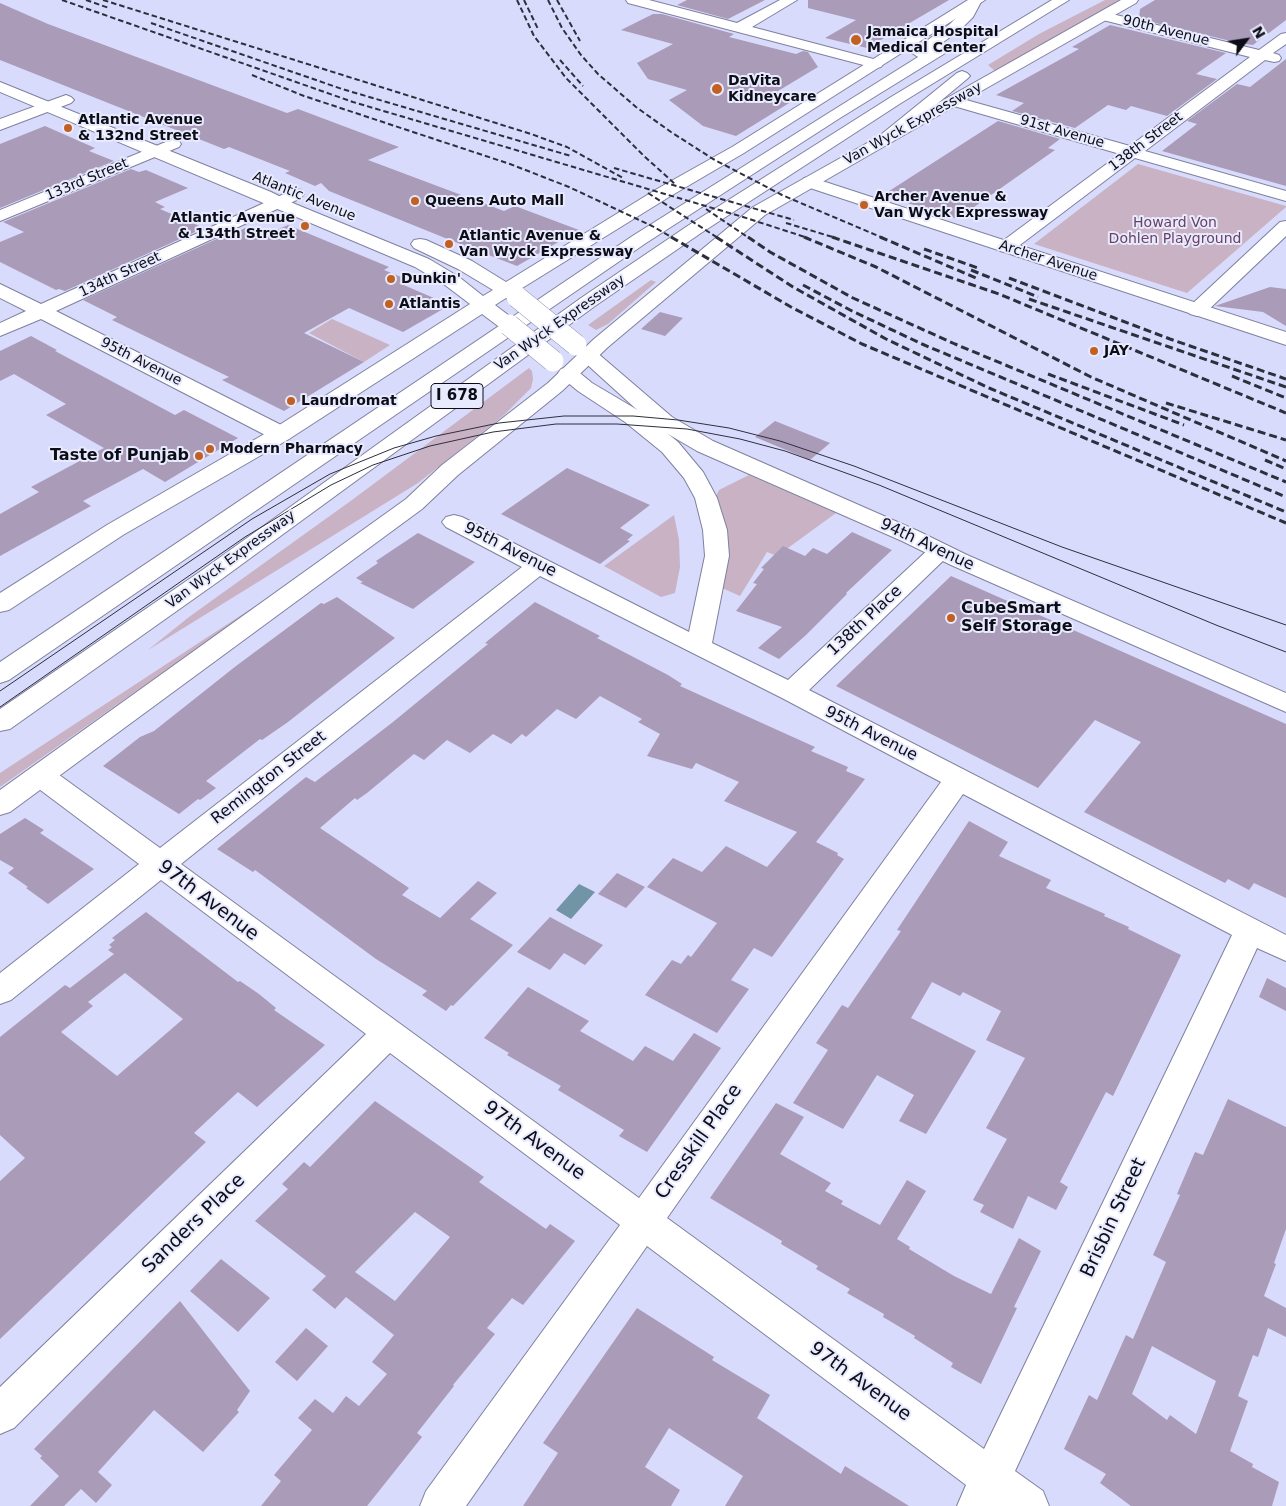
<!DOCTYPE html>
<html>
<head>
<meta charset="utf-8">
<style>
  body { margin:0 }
  #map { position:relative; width:1286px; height:1506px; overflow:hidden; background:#d9dbfc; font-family:"DejaVu Sans",sans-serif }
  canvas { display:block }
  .north { position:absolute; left:1221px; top:15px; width:50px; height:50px; -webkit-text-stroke:4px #e8eafe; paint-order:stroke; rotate:59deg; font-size:14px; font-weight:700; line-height:20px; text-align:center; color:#0d0d18 }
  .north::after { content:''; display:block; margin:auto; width:18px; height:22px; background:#0d0d18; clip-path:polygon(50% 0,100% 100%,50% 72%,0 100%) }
</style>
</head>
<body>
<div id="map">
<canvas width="1286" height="1506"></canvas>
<div class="north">N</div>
</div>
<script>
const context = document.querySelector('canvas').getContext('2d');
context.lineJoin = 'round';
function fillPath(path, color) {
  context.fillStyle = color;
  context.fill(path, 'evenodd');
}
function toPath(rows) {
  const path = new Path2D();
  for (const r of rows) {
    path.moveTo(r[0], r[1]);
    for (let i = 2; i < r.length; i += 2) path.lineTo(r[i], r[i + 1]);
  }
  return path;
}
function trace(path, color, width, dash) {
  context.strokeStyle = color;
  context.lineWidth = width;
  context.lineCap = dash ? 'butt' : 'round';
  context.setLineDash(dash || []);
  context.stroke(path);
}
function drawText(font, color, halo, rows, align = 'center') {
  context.font = font + ' "DejaVu Sans",sans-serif';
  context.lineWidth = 4;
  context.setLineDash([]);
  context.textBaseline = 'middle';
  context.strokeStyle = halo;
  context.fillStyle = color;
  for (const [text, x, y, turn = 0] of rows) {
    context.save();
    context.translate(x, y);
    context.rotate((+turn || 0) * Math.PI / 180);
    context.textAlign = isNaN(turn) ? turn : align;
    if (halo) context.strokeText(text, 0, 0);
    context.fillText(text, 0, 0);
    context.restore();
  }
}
fillPath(toPath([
  [1105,0,1120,0,995,71,988,65,1039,34],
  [1138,164,1286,206,1286,207,1187,293,1034,244],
  [651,280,656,282,608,324,596,330,588,325],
  [332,319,390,345,364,362,309,333],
  [529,368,532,371,533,379,531,388,504,415,418,483,148,650,189,617,352,500],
  [749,475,836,513,777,556,767,552,740,596,722,588,715,498,719,490],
  [674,515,679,540,680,567,675,593,661,597,604,566],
  [281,589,0,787,0,773]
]), '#c8b2c3');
fillPath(toPath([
  [579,884,595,892,571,919,556,910]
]), '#7194a7');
fillPath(toPath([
  [687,0,765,0,728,19,677,5],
  [808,0,949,0,867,48,825,38,856,20,808,8],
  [1155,0,1286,0,1286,20,1253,45,1239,43,1139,19,1140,9],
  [0,3,48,24,287,113,298,109,399,147,368,160,504,211,515,206,579,230,517,266,450,240,329,191,321,183,315,186,285,173,290,171,229,147,224,149,0,60],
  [653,14,662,14,734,34,729,37,796,54,803,51,808,52,818,67,773,94,794,100,736,136,703,126,669,100,687,90,648,79,637,63,673,44,621,30],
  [1110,25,1226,53,1196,74,1217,79,1167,116,1131,106,1126,110,1108,105,1075,128,1012,111,1024,103,996,95,1079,49,1072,47],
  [1286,59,1286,186,1162,151,1197,124,1187,121,1237,84,1250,87],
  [998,121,1060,139,1048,148,1055,150,957,219,883,195],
  [45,126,95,148,89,151,114,161,0,208,0,144],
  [131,169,139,172,146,170,188,188,155,202,165,207,160,209,204,228,65,291,59,289,56,290,0,262,0,242,24,232,3,222],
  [288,225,389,267,384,270,406,279,399,283,450,305,403,332,349,308,304,333,364,362,284,411,222,380,229,377,112,320,117,317,83,300,223,236,226,238,245,228,264,236],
  [1270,287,1286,289,1286,326,1263,312,1215,306],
  [660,312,683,318,665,336,641,329],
  [31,336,57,350,55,351,175,415,184,410,238,438,165,482,143,469,83,501,91,506,0,556,0,514,39,492,31,487,104,448,46,415,66,404,14,374,0,381,0,351],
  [775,421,830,443,810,460,755,437],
  [567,468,650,505,620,528,633,535,627,540,630,541,600,564,501,514],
  [852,532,892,550,846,593,847,594,806,635,779,659,758,648,782,627,736,611,757,584,753,583,764,569,761,568,783,546,805,556,813,548,827,554],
  [418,533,475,562,413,609,360,583,363,582,356,578,378,563,376,561],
  [951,576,1286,724,1286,898,1254,883,1249,890,1228,879,1225,883,1084,812,1141,742,1095,720,1038,788,836,686],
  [337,597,395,638,288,722,262,740,260,739,206,781,216,788,200,800,198,799,179,814,103,766,140,737,154,731,236,666,321,603,324,604],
  [535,602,600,636,597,638,668,675,682,684,680,686,815,747,811,751,848,767,846,771,865,779,816,842,838,853,837,855,844,859,772,957,754,948,731,980,749,989,717,1033,645,995,672,960,681,964,688,955,691,957,717,923,647,887,673,858,702,872,726,846,767,867,797,832,724,801,739,782,696,763,692,769,647,756,660,734,638,722,642,719,600,696,576,719,557,709,526,737,522,734,511,744,493,734,470,753,447,740,424,760,414,754,367,793,357,800,355,798,320,828,409,888,402,895,440,918,478,881,497,893,470,919,513,945,453,1006,451,1005,446,1011,422,995,427,991,376,959,255,870,253,872,217,849,306,777,315,782,393,722,488,644,485,643],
  [25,818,44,830,40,833,94,869,48,904,26,888,28,887,8,873,14,868,0,860,0,834],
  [969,821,1008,842,999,856,1051,880,1046,888,1105,914,1104,916,1129,927,1128,929,1181,955,1113,1096,1106,1092,1060,1182,1068,1187,1056,1210,1028,1196,1013,1229,980,1212,984,1205,973,1200,1007,1139,986,1128,1025,1058,986,1040,1001,1011,963,992,960,996,932,982,911,1018,976,1051,926,1134,899,1121,914,1095,877,1075,843,1129,793,1103,828,1050,816,1043,842,1005,848,1008,901,931,897,930],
  [617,873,645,887,626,908,598,894],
  [146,912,238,982,240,981,259,994,276,1008,274,1010,325,1045,257,1107,238,1092,194,1133,206,1142,0,1339,0,1181,25,1158,0,1135,0,1037,65,985,70,988,114,954,108,950,112,947,109,945,115,940,112,938],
  [125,973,183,1019,117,1076,61,1032,93,1006,88,1002],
  [550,917,574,930,603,945,585,965,564,953,550,970,517,952],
  [1267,978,1286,988,1286,1011,1259,997],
  [528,987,589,1021,580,1031,633,1061,645,1046,673,1061,694,1033,721,1048,647,1152,619,1136,624,1130,558,1090,561,1086,507,1055,509,1053,484,1038],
  [1228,1099,1286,1127,1286,1229,1274,1263,1276,1264,1264,1296,1286,1308,1286,1337,1268,1328,1258,1357,1253,1355,1238,1396,1248,1401,1230,1451,1253,1464,1252,1467,1279,1482,1272,1506,1131,1506,1100,1483,1106,1474,1064,1449,1089,1395,1097,1400,1126,1335,1133,1339,1166,1262,1153,1255,1180,1195,1177,1194,1195,1152,1203,1155],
  [1152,1346,1216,1381,1196,1434,1170,1415,1167,1420,1132,1394],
  [375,1101,484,1177,479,1182,546,1229,550,1224,575,1241,523,1305,512,1298,487,1328,495,1334,453,1385,454,1386,417,1433,422,1437,367,1506,261,1506,281,1481,274,1475,312,1430,298,1418,315,1399,333,1413,346,1396,359,1406,387,1374,372,1362,394,1335,346,1297,335,1309,312,1290,326,1276,255,1221,288,1189,282,1184,304,1162,310,1167],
  [415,1212,450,1237,395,1301,355,1272],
  [776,1103,804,1117,780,1154,831,1183,825,1191,843,1201,841,1204,880,1225,907,1180,926,1191,897,1239,910,1247,909,1249,954,1276,991,1294,1019,1238,1041,1251,1014,1307,1017,1308,981,1384,951,1367,953,1363,914,1338,915,1336,883,1317,884,1314,847,1293,850,1289,816,1269,818,1266,781,1244,782,1241,710,1198],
  [221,1259,270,1298,238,1332,190,1291],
  [180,1301,250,1391,237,1410,239,1412,203,1452,154,1410,98,1472,112,1485,96,1503,81,1489,64,1506,30,1506,59,1476,40,1458,42,1456,34,1449],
  [637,1308,714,1357,712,1360,770,1395,757,1418,841,1474,845,1466,909,1506,725,1506,743,1476,669,1428,645,1467,680,1490,671,1506,523,1506,558,1453,543,1443],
  [306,1328,328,1346,297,1381,275,1362]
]), '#aa9bb8');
const minor = toPath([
  [626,0,649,0,737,23,780,0,797,0,752,27,881,61,883,64,881,67,876,68,871,67,628,3,626,0],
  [1104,12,1259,50,1281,34,1286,33,1286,44,1273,53,1279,55,1281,58,1279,61,1274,62,1265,60,1145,151,1286,191,1286,201,1135,158,1012,251,1006,252,1000,251,997,247,1000,243,1120,154,947,104,945,101,947,98,959,98,1130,146,1250,57,1099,19,1097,16,1099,13,1104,12],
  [66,95,71,97,74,100,71,103,0,130,0,119,66,95],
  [173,139,179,141,181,144,179,147,0,221,0,210,173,139],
  [295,189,301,190,304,194,301,198,56,311,289,429,292,434,289,439,281,440,273,439,41,319,0,336,0,323,26,311,0,298,0,284,41,304,295,189],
  [1286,221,1286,236,1204,314,1197,316,1190,314,1187,310,1190,306,1280,222,1286,221],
  [568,367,575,369,592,383,641,412,678,442,703,472,717,498,727,530,729,556,712,643,788,680,932,546,940,544,948,546,952,551,948,556,809,690,1286,935,1286,961,1257,948,1015,1471,1043,1491,1049,1506,957,1506,966,1485,647,1246,466,1506,420,1506,426,1491,620,1225,390,1053,14,1428,0,1434,0,1387,366,1034,161,880,11,1000,0,1004,0,973,139,864,31,783,27,776,31,769,41,766,51,769,160,848,522,567,446,527,442,522,446,517,454,515,462,517,689,632,705,556,703,530,695,498,684,478,662,452,625,422,578,391,561,377,558,373,561,369,568,367],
  [540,576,782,698,941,782,639,1198,181,864,540,576],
  [963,794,1232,935,984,1449,667,1218,963,794]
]);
const tertiary = toPath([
  [810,177,1286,332,1286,345,804,186,801,182,804,178,810,177]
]);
const secondary = toPath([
  [1121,0,1138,0,1136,3,890,143,878,143,876,140,878,137,1121,0],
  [588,349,595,351,672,417,713,441,918,531,967,555,1286,693,1286,712,951,565,902,541,697,451,656,427,581,359,578,355,581,351,588,349]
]);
const primary = toPath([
  [968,0,985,0,744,153,669,197,519,290,527,297,524,301,517,303,506,298,495,305,516,321,519,325,516,329,509,331,502,329,482,314,289,439,123,535,9,610,0,612,0,593,107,525,273,429,470,304,445,285,415,267,0,92,0,82,271,192,295,204,429,259,459,277,483,296,493,290,458,269,414,248,411,244,414,240,420,239,426,240,472,261,506,282,657,189,732,147,968,0],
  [884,135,890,137,892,140,890,143,765,215,608,347,562,391,458,475,422,509,10,812,0,815,0,790,406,499,442,465,548,383,594,339,753,207,878,137,884,135]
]);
const motorway = toPath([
  [969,0,979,0,981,2,973,17,960,30,939,45,947,46,949,49,947,52,840,118,646,243,9,680,0,683,0,662,634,235,918,57,912,53,914,50,950,24,962,12,969,0],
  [1052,0,1069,0,901,103,701,233,595,306,219,581,10,729,0,731,0,709,201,571,581,298,689,225,891,97,1052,0],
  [962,71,967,73,970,76,967,79,890,143,878,143,876,140,878,137,957,73,962,71]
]);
trace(minor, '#7f809f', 2);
trace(tertiary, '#7f809f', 2);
trace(secondary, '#7f809f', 2);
trace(primary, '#7f809f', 2);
trace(motorway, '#7f809f', 2);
fillPath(minor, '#fff');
fillPath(tertiary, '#fff');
fillPath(secondary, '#fff');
fillPath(primary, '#fff');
fillPath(motorway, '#fff');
trace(toPath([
  [0,691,252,519,330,474,394,448,436,436,499,423,564,416,633,416,678,420,729,428,780,441,854,466,1062,547,1286,625],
  [0,707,245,537,331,485,373,465,430,446,493,432,556,424,617,424,687,429,740,439,785,451,879,485,1216,625,1286,652]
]), '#2e2f3d', 1);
trace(toPath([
  [62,0,353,102,743,217,808,238],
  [86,0,109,8],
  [103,0,531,134,567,147,623,178],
  [517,0,534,36,566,78,644,156,675,184],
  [524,0,538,29],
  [548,0,562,28,581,55,598,74,636,107,671,132,713,159,782,195,883,238],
  [557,0,580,41],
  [151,23,342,89,571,156],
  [560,60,583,86],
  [252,75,304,96,510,164,569,187,652,226,673,238],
  [614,168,794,220],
  [648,193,718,238],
  [706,209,749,238],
  [786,223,836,238]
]), '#2e2f3d', 2, [5.5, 3]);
trace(toPath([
  [671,237,791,307,862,344,1286,523],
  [716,237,793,287,886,339,989,388,1286,512],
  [748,237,770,252,853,298,955,344,1286,482],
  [804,237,876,267,1091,377,1286,461],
  [832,237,999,294,1286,413],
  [880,237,976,278],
  [924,249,978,268],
  [971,270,1038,297],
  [1009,278,1170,339,1286,379],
  [803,285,852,311,922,344,1286,497],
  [1029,299,1286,387],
  [1048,374,1184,425],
  [1232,376,1286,398],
  [1166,403,1286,440],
  [1265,460,1286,469]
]), '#2e2f3d', 3, [8, 4]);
const primaryBridge = toPath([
  [517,297,576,345],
  [509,325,553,361]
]);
trace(primaryBridge, '#7f809f', 22, []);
trace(primaryBridge, '#fff', 21);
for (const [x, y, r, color] of [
  [856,40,6,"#c16021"],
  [717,89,6,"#c16021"],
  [68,128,5,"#c16021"],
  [415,201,5,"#c16021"],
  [864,205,5,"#c16021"],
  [305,226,5,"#c16021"],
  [449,244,5,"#c16021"],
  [391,279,5,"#c16021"],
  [389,304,5,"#c16021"],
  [1094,351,5,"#c16021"],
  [291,401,5,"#c16021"],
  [210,449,5,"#c16021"],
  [199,456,5,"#c16021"],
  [951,618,5,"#c16021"]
]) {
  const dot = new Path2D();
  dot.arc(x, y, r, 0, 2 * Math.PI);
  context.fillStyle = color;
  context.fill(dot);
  trace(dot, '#e8eafe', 2);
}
drawText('14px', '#0d0d18', '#e8eafe', [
  ["90th Avenue",1166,31,14],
  ["Van Wyck Expressway",913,124,-29],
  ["91st Avenue",1062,132,16],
  ["138th Street",1146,142,-37],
  ["133rd Street",87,180,-23],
  ["Atlantic Avenue",304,197,22],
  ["Archer Avenue",1048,261,18],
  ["134th Street",120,275,-25],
  ["Van Wyck Expressway",560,323,-35],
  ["95th Avenue",141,362,27],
  ["Van Wyck Expressway",231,560,-36]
]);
drawText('bold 14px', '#0d0d18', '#e8eafe', [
  ["Jamaica Hospital",867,32],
  ["Medical Center",867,48],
  ["DaVita",728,81],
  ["Kidneycare",728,97],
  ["Atlantic Avenue",78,120],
  ["& 132nd Street",78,136],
  ["Archer Avenue &",874,197],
  ["Van Wyck Expressway",874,213],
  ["Queens Auto Mall",425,201],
  ["Atlantic Avenue",295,218,"right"],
  ["& 134th Street",295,234,"right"],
  ["Atlantic Avenue &",459,236],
  ["Van Wyck Expressway",459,252],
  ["Dunkin'",401,279],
  ["Atlantis",399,304],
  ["JAY",1104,351],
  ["Laundromat",301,401],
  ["Modern Pharmacy",220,449]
], 'left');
drawText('14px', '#6a4063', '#e8eafe', [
  ["Howard Von",1175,223],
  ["Dohlen Playground",1175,239]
]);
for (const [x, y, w] of [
  [457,396,52]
]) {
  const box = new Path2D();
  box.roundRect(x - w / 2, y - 12.5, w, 25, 4);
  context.fillStyle = '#e8eafe';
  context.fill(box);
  trace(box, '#0d0d18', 1);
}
drawText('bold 15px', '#0d0d18', null, [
  ["I 678",457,396]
]);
drawText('bold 16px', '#0d0d18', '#e8eafe', [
  ["Taste of Punjab",189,456],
  ["CubeSmart",961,609,"left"],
  ["Self Storage",961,627,"left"]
], 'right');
drawText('16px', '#0d0d18', '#e8eafe', [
  ["94th Avenue",927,545,25],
  ["95th Avenue",510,550,27],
  ["138th Place",865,621,-43],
  ["95th Avenue",871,734,27],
  ["Remington Street",269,778,-38]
]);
drawText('19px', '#0d0d18', '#e8eafe', [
  ["97th Avenue",208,901,37],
  ["97th Avenue",534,1141,36],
  ["Cresskill Place",699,1142,-55],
  ["Brisbin Street",1114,1218,-65],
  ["Sanders Place",194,1224,-44],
  ["97th Avenue",860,1382,36]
]);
</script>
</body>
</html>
